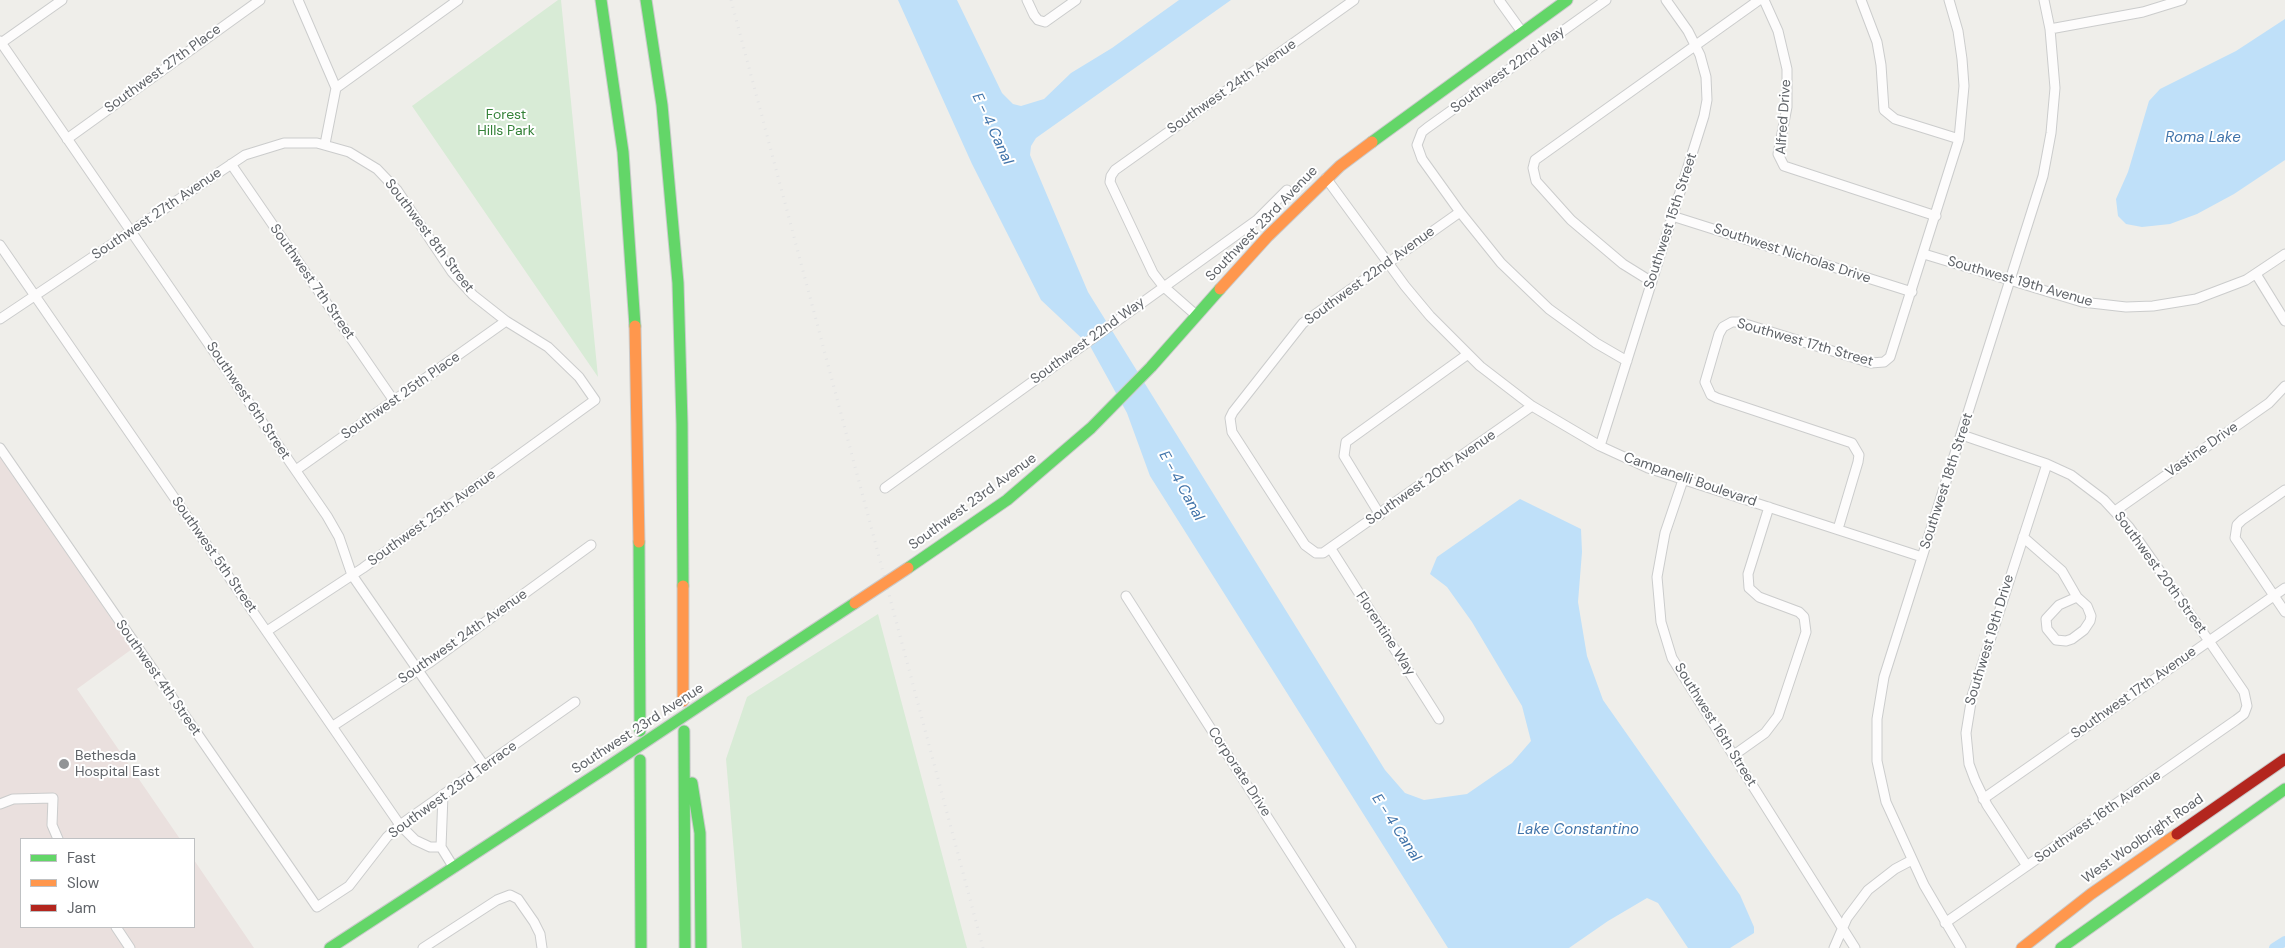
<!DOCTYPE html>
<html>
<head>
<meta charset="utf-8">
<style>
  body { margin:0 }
  #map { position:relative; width:2285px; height:948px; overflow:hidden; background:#efeeea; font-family:"DM Sans",sans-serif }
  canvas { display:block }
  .legend { position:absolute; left:20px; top:838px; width:175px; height:90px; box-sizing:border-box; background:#fff; border:1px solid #bfc1c3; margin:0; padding:6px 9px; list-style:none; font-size:15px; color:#5f6368 }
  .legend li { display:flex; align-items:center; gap:10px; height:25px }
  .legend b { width:25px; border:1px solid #bfc1c3 }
</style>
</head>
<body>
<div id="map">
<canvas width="2285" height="948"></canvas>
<ul class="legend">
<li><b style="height:6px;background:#63d668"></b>Fast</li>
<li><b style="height:6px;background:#ff974d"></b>Slow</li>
<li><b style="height:6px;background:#b3261e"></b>Jam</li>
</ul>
</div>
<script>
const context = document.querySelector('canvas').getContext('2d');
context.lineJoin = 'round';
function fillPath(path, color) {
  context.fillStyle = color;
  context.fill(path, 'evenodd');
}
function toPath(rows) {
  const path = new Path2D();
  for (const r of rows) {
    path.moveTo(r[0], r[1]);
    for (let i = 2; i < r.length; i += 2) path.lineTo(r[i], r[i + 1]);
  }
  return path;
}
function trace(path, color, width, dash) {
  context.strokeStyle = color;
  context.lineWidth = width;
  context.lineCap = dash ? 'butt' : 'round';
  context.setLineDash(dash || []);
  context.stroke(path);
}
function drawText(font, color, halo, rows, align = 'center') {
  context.font = font + ' "DM Sans",sans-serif';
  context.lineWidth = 4;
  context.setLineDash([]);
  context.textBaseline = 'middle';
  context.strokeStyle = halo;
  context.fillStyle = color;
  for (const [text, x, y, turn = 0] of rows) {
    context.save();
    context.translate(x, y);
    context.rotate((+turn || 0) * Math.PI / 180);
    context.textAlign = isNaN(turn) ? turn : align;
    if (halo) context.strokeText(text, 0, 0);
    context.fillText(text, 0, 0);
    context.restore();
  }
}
fillPath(toPath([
  [0,456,132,649,77,689,180,839,21,839,21,927,194,927,194,860,254,948,0,948]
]), '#eae0de');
fillPath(toPath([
  [558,0,561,0,598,377,412,106],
  [878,614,967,948,742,948,726,759,747,697]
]), '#d8ebd6');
fillPath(toPath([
  [898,0,957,0,1002,93,1013,104,1021,106,1044,99,1071,73,1112,48,1179,0,1231,0,1036,138,1031,146,1030,155,1088,292,1385,770,1405,793,1424,800,1467,794,1512,763,1531,741,1522,706,1472,622,1447,587,1430,574,1437,557,1520,499,1581,529,1582,552,1578,602,1587,656,1603,700,1740,895,1754,927,1754,933,1730,948,1688,948,1658,903,1647,898,1608,921,1569,948,1448,948,1150,476,1127,413,1090,346,1041,300,972,164],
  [2285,19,2285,160,2234,194,2197,214,2170,224,2142,227,2126,224,2118,216,2116,199,2128,172,2149,101,2160,89,2236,51]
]), '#bfe0f9');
trace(toPath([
  [2274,948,2285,941]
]), '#bfe0f9', 10);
const street = toPath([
  [298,0,336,88,325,144],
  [1027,0,1034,15,1038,20,1045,22,1076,0],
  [1499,0,1522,32],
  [1606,0,1427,128,1422,132,1417,145,1422,159,1460,212,1501,263,1549,309,1596,343,1627,361],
  [1764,0,1778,31,1787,69,1787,107,1778,154,1784,166,1936,216],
  [1861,0,1877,42,1881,65,1884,110,1895,119,1959,139],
  [2050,29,2143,12,2182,0],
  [0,41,327,516,339,537,352,575,485,767],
  [1,43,62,0],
  [336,88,458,0],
  [67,139,260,0],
  [231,164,394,401],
  [1326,178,1405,286,1430,316,1480,366,1532,406,1600,446,1648,468,1922,557],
  [1460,212,1303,323,1233,412,1230,418,1232,432,1305,545,1316,553,1323,553,1532,406],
  [1672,216,1912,292],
  [0,245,400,825,415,840,430,847,441,847],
  [1924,254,2082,302,2126,307,2153,306,2196,299,2246,280,2285,254],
  [2256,274,2285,321],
  [1652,282,1623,264,1571,220,1536,181,1533,168,1535,160,1759,0],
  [1196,315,1163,286,1153,273,1110,182,1111,176,1115,170,1354,0],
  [0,319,245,155,284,143,317,143,349,152,377,169,397,190,452,272,473,295,506,321,548,347,579,377,595,400,363,568,267,631],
  [1600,446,1704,116,1707,100,1706,77,1700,55,1688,31,1666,0],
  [0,448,317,907,349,886,387,837,400,825,575,702],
  [296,470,506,321],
  [1683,480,1665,533,1657,577,1661,622,1672,658,1855,948],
  [885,488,1257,220,1287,190],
  [2285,490,2242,520,2237,525,2235,538,2285,612],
  [2115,511,2269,403,2285,386],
  [1380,515,1344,456,1346,442,1468,354],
  [1838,529,1858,462,1859,455,1852,443,1717,398,1711,395,1705,382,1719,334,1723,327,1732,322,1739,322,1871,363,1884,362,1890,357,1959,139,1964,86,1962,59,1958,31,1949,0],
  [2023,537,2062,571,2077,597],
  [1331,549,1439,719],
  [1126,596,1351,948],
  [2077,597,2087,606,2091,616,2090,621,2084,630,2072,639,2066,641,2056,640,2047,629,2046,619,2059,605,2077,597],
  [333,726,429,663,591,545],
  [1734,755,1765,733,1778,716,1806,632,1804,617,1799,612,1759,597,1749,588,1748,574,1769,507],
  [443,795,441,847,454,868],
  [1983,799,2285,588],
  [0,804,13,799,53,798,52,825,58,839],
  [2027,866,1987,805,1975,780,1969,764,1966,733,1972,696,2047,464],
  [1945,923,2236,720,2244,714,2247,706,2244,692,2209,641,2129,527,2104,500,2071,475,2047,464,1962,435],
  [116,927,130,948],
  [423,948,497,900,510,895,518,899,534,922,540,934,542,948],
  [1834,948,1847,918,1868,890,1895,869,1912,860],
  [1961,948,1924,885,1886,802,1877,761,1877,719,1884,677,2043,176,2051,133,2055,88,2050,29,2044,0]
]);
const fast = toPath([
  [601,0,623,152,635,326],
  [646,0,662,105,678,283,682,424,683,586],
  [1372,142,1567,0],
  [639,542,640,731],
  [908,568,1007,500,1091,428,1151,367,1220,289],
  [726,688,855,603],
  [684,731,685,948],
  [640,760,641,948],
  [692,783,700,833,701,948],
  [330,948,606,768],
  [2061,948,2285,789]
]);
const slow = toPath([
  [1220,289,1268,236,1340,166,1372,142],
  [635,326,639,542],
  [683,586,683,701],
  [2022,948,2091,894,2177,834]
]);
const jam = toPath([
  [2177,834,2285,759]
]);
trace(street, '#cbcccc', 11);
trace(fast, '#cacacb', 13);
trace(slow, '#cacacb', 13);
trace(jam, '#cacacb', 13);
trace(street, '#fdfcfc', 9);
trace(fast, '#63d668', 11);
trace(slow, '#ff974d', 11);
trace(jam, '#b3261e', 11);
trace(toPath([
  [731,0,983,948]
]), '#e4e4e4', 3, [1, 6]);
const fastBridge = toPath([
  [606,768,726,688]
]);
const slowBridge = toPath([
  [855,603,908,568]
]);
trace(fastBridge, '#cacacb', 13, []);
trace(slowBridge, '#cacacb', 13, []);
trace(fastBridge, '#63d668', 11);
trace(slowBridge, '#ff974d', 11);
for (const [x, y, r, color] of [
  [64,764,6,"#919496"]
]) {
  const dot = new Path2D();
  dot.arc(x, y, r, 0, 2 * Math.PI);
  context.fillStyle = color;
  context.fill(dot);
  trace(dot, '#fff', 2);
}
drawText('14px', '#5f6368', '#fff', [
  ["Southwest 27th Place",163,69,-36],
  ["Southwest 22nd Way",1508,70,-36],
  ["Southwest 24th Avenue",1232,87,-35],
  ["Alfred Drive",1784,117,-86],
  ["Southwest 27th Avenue",157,214,-34],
  ["Southwest 15th Street",1671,221,-72],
  ["Southwest 23rd Avenue",1262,224,-46],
  ["Southwest 8th Street",429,236,53],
  ["Southwest Nicholas Drive",1792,254,18],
  ["Southwest 22nd Avenue",1370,276,-36],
  ["Southwest 7th Street",312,282,55],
  ["Southwest 19th Avenue",2020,282,16],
  ["Southwest 22nd Way",1088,341,-36],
  ["Southwest 17th Street",1805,343,16],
  ["Southwest 25th Place",401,396,-35],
  ["Southwest 6th Street",248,401,56],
  ["Vastine Drive",2202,450,-35],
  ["Southwest 20th Avenue",1431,478,-35],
  ["Campanelli Boulevard",1690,480,19],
  ["Southwest 18th Street",1947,481,-72],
  ["Southwest 23rd Avenue",973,502,-36],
  ["Southwest 25th Avenue",432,518,-36],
  ["Southwest 5th Street",214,555,55],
  ["Southwest 20th Street",2160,573,54],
  ["Florentine Way",1385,634,57],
  ["Southwest 24th Avenue",463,637,-35],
  ["Southwest 19th Drive",1990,640,-73],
  ["Southwest 4th Street",158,678,55],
  ["Southwest 17th Avenue",2134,693,-35],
  ["Southwest 16th Street",1715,725,58],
  ["Southwest 23rd Avenue",638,729,-33],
  ["Corporate Drive",1239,772,57],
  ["Southwest 23rd Terrace",453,790,-36],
  ["Southwest 16th Avenue",2098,817,-35],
  ["West Woolbright Road",2143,839,-35]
]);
drawText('14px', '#348238', '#fff', [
  ["Forest",506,115],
  ["Hills Park",506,131]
]);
drawText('14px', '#5f6368', '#fff', [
  ["Bethesda",75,756],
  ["Hospital East",75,772]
], 'left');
drawText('italic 15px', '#4174aa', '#fff', [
  ["E - 4 Canal",992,129,65],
  ["Roma Lake",2203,138],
  ["E - 4 Canal",1181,486,61],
  ["E - 4 Canal",1396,828,57],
  ["Lake Constantino",1578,830]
]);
</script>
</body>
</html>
